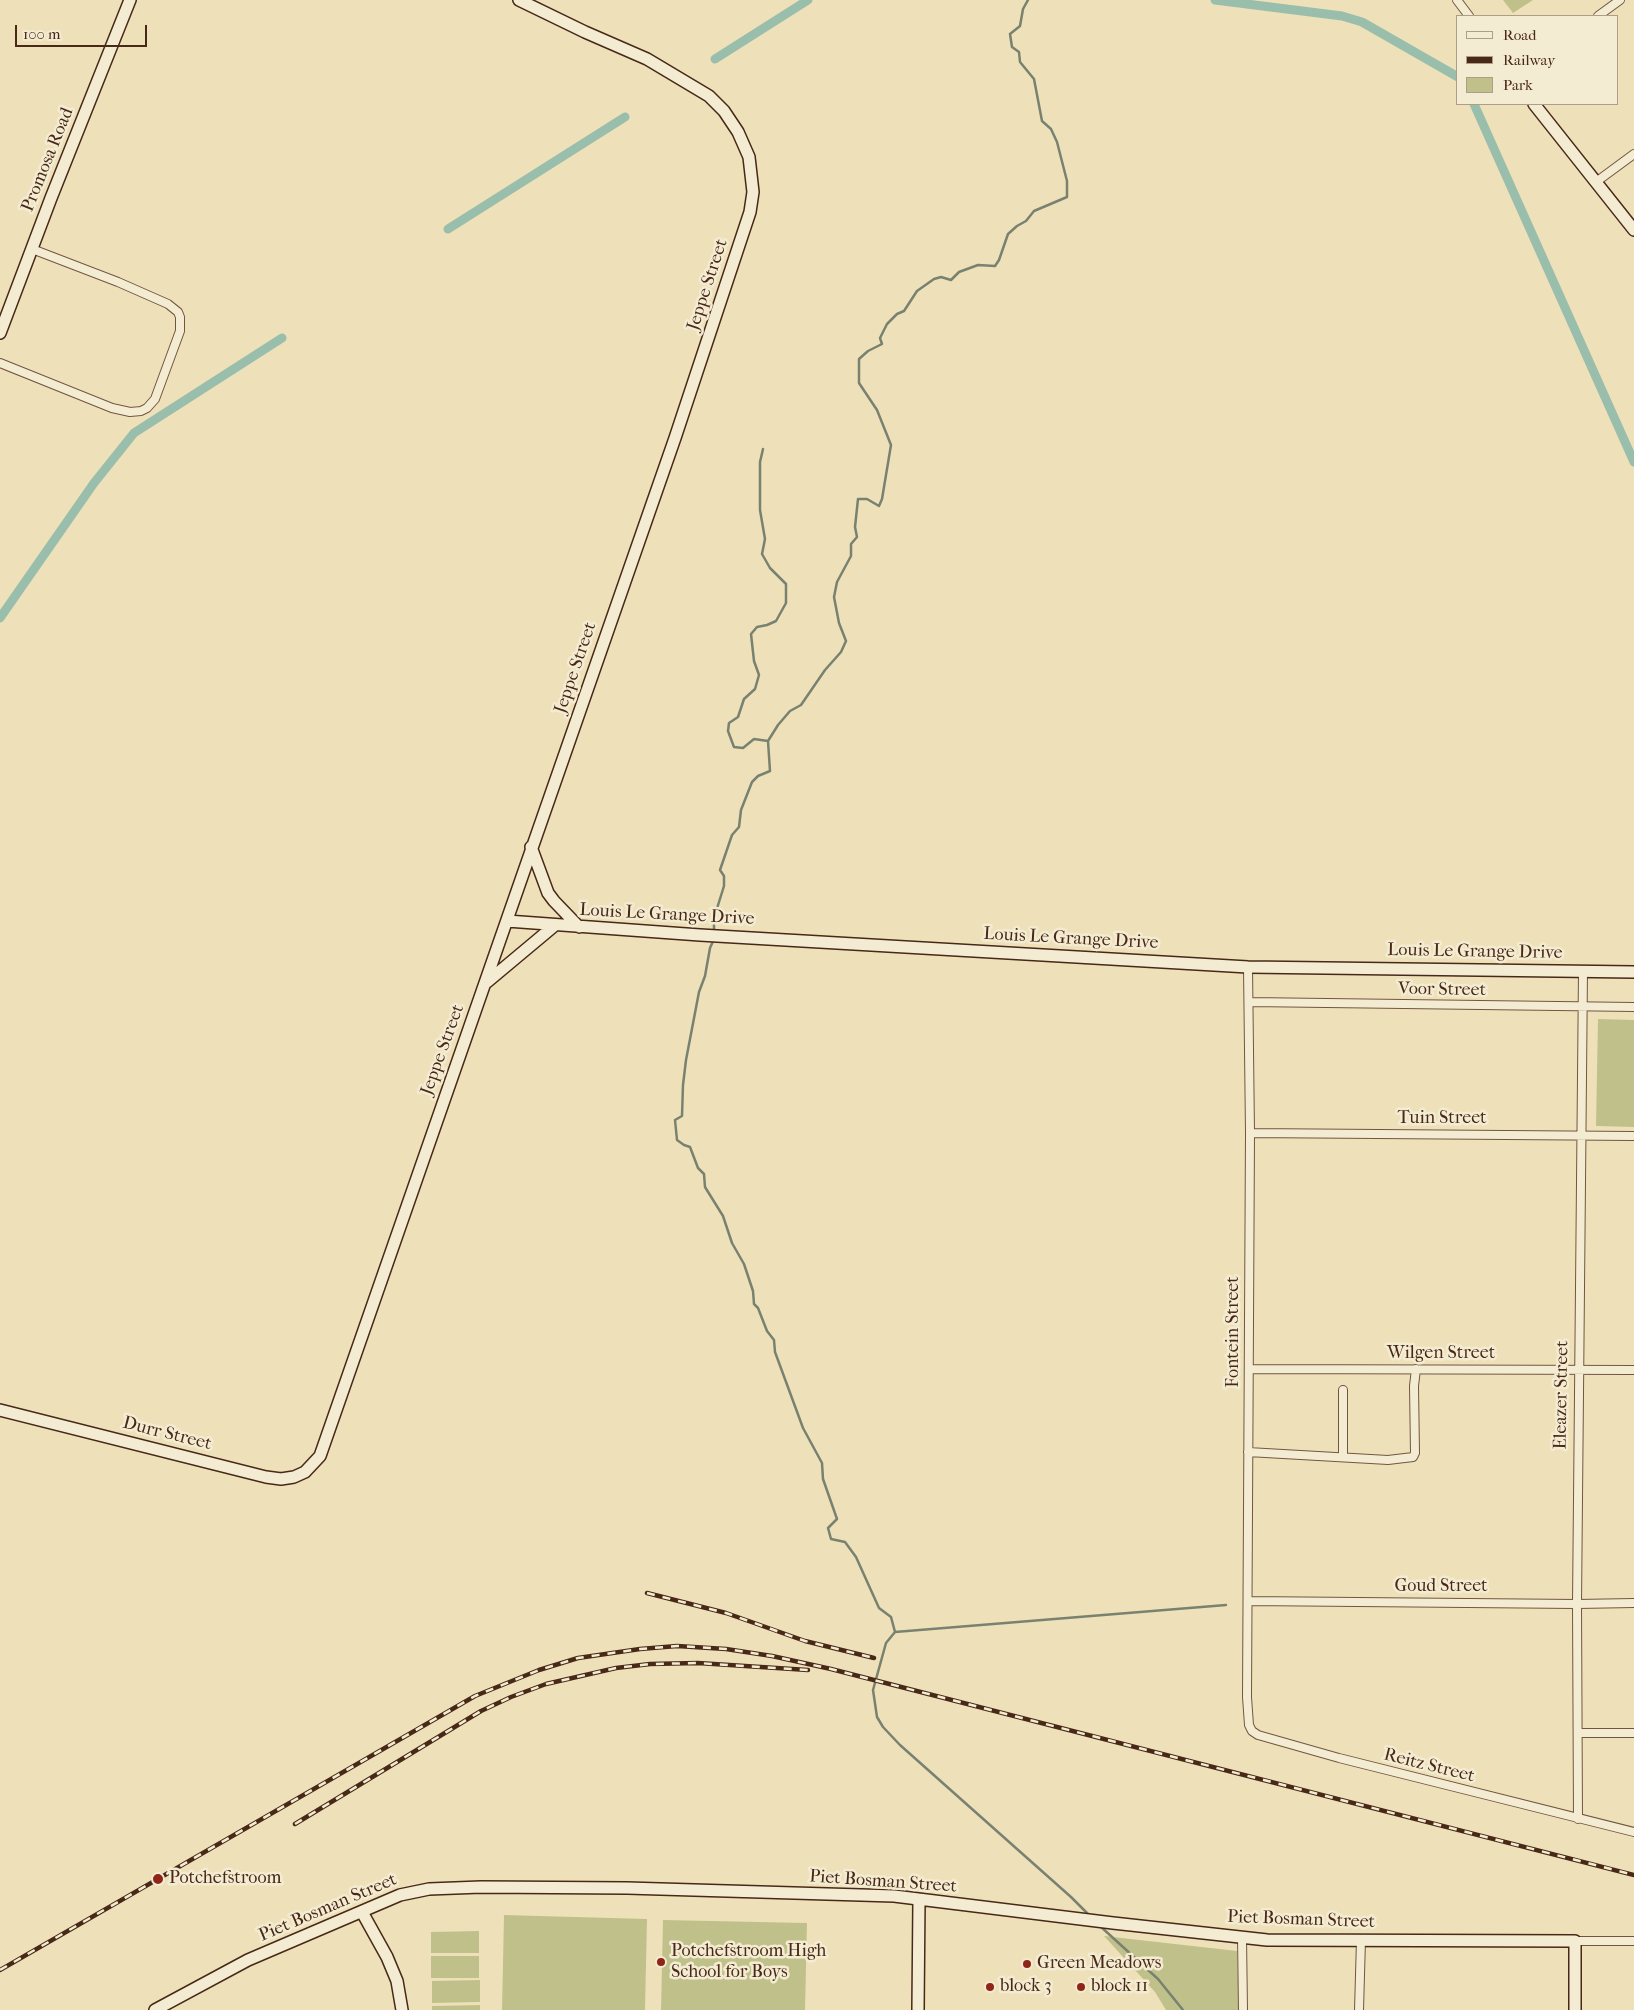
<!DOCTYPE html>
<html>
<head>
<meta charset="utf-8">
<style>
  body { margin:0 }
  #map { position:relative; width:1634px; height:2010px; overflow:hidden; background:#eee1b9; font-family:"IM FELL French Canon",serif }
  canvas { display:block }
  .legend { position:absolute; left:1456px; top:15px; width:162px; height:90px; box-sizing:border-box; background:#f4ecd2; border:1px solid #af9e87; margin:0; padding:6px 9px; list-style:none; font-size:15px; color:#482817 }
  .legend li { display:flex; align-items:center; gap:10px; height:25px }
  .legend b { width:25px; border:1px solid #af9e87 }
  .scale { position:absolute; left:15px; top:25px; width:132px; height:22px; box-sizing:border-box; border:2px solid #482817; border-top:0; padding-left:6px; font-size:15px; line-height:18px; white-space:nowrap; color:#482817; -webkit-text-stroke:4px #f4ecd2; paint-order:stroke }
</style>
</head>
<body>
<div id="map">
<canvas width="1634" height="2010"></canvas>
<ul class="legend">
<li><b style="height:6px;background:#f4ecd2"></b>Road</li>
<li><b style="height:6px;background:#482817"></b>Railway</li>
<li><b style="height:14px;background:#c0c18a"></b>Park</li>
</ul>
<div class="scale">100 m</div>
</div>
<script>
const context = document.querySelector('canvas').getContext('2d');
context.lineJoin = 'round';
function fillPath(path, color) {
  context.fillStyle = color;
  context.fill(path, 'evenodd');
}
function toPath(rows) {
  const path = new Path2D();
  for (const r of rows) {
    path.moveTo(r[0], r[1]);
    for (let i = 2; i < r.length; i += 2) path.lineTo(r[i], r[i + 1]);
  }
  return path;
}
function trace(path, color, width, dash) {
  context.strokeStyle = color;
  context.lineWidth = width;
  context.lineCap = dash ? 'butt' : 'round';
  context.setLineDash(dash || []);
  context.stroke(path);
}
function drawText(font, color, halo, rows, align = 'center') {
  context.font = font + ' "IM FELL French Canon",serif';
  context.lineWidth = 5;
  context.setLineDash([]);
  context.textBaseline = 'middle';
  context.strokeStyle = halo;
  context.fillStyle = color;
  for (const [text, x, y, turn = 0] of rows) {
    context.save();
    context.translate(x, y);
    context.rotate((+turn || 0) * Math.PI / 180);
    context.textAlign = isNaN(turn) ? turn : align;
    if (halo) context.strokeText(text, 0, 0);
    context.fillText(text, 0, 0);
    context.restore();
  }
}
fillPath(toPath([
  [1503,0,1533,0,1513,13],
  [1598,1019,1634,1020,1634,1127,1596,1126],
  [504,1915,647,1919,645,2010,502,2010],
  [663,1920,807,1923,805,2010,661,2010],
  [479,1931,479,1953,431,1953,431,1932],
  [1104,1936,1237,1951,1239,2010,1166,2010,1155,1992],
  [431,1956,479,1956,479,1978,431,1978],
  [480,1980,480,2002,432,2003,432,1981],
  [480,2005,480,2010,432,2010,432,2006]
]), '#c0c18a');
trace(toPath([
  [768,741,778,725,790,711,801,705,825,670,841,652,846,641,839,623,834,597,837,582,851,556,851,544,857,537,855,527,858,499,867,499,879,506,882,499,891,445,877,410,859,383,859,359,868,351,882,344,880,338,887,324,897,314,904,311,917,291,934,279,941,277,951,280,959,272,978,265,995,266,999,260,1008,234,1017,226,1026,221,1034,211,1067,197,1067,181,1057,142,1051,129,1042,121,1034,79,1020,62,1019,52,1012,47,1010,34,1020,26,1023,9,1028,0],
  [714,934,714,918,724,886,724,876,720,870,732,835,739,827,741,810,752,782,758,776,770,771,768,741,754,739,743,748,734,747,728,731,729,723,738,717,744,699,755,689,759,675,754,661,751,634,757,627,767,625,776,621,786,603,786,584,770,568,762,554,765,539,760,510,760,462,763,449],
  [714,939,710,948,705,976,699,992,686,1060,683,1085,682,1116,675,1120,677,1140,684,1145,690,1147,698,1168,704,1174,705,1187,723,1216,732,1243,744,1264,753,1291,754,1304,758,1308,767,1331,774,1340,775,1352,803,1428,822,1463,823,1479,837,1519,828,1528,831,1539,845,1542,856,1557,879,1608,891,1617,895,1632],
  [1091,1917,1071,1897,900,1745,883,1727,877,1717,873,1690,886,1643,895,1632,1226,1605],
  [1100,1926,1158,1979,1183,2010]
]), '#798270', 2.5);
trace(toPath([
  [1215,0,1342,16,1362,22,1458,77],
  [715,59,808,0],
  [1474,104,1634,462],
  [448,229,625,117],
  [0,618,94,483,134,433,282,338]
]), '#9abeac', 9);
const street = toPath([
  [1457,0,1469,16],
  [1598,16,1620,0],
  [1596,182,1634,154],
  [0,363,112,408,130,412,141,411,147,408,155,399,180,331,180,317,178,312,168,304,118,282,32,249],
  [1248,967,1250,1133,1247,1697,1249,1725,1252,1731,1258,1735,1339,1758,1634,1832],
  [1250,1002,1634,1007],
  [1250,1133,1634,1136],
  [1249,1369,1634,1370],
  [1248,1452,1388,1460,1413,1457,1415,1453,1414,1386,1416,1369],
  [1343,1457,1343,1390],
  [1248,1601,1577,1604,1634,1603],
  [1578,1733,1634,1733],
  [1578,1819,1577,1604,1583,971],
  [1242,1937,1243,2010],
  [1575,1941,1634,1941],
  [1359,2010,1361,1940]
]);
const secondary = toPath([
  [1534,104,1634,230],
  [0,333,51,198,130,0],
  [531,847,548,893,554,901,579,927],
  [507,921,700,935,1248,967,1634,972],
  [487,982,554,926],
  [0,1410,266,1477,281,1479,294,1477,305,1472,320,1456,675,438,750,212,753,192,749,157,738,132,724,111,709,96,647,59,585,32,519,0],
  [362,1912,387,1957,397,1981,402,2010],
  [155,2010,248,1960,400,1895,429,1889,481,1887,627,1888,894,1896,1113,1923,1267,1940,1575,1941,1575,2010],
  [918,2010,919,1899]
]);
trace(street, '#725640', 10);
trace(secondary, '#482817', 14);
trace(street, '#f4ecd2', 8);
trace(secondary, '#f4ecd2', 11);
const rail = toPath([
  [647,1593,726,1613,805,1641,874,1658],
  [295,1824,481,1711,511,1697,546,1684,616,1668,650,1664,698,1663,808,1670],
  [0,1970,475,1696,539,1670,578,1658,640,1649,677,1646,726,1649,772,1656,831,1669,1634,1875]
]);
trace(rail, '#482817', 4.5);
trace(rail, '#f4ecd2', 2.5, [8]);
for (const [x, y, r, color] of [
  [158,1879,6,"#8f2418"],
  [661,1962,5,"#8f2418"],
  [1027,1964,5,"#8f2418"],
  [990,1987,5,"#8f2418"],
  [1081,1987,5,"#8f2418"]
]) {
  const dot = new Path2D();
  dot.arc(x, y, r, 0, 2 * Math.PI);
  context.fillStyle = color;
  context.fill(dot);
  trace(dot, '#f4ecd2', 2);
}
drawText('18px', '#482817', '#f4ecd2', [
  ["Promosa Road",48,160,-68],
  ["Jeppe Street",708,285,-72],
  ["Jeppe Street",576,668,-71],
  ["Louis Le Grange Drive",667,915,3],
  ["Louis Le Grange Drive",1071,939,3],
  ["Louis Le Grange Drive",1475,952,1],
  ["Voor Street",1442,990,1],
  ["Jeppe Street",443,1050,-70],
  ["Tuin Street",1442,1119],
  ["Fontein Street",1234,1332,-90],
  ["Wilgen Street",1441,1354],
  ["Eleazer Street",1562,1395,-89],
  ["Durr Street",167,1434,14],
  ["Goud Street",1441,1587],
  ["Reitz Street",1429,1766,14],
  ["Piet Bosman Street",883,1882,4],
  ["Piet Bosman Street",328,1908,-23],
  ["Piet Bosman Street",1301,1920,2]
]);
drawText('18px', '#482817', '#f4ecd2', [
  ["Potchefstroom",169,1879],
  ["Potchefstroom High",671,1952],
  ["School for Boys",671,1973],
  ["Green Meadows",1037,1964],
  ["block 3",1000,1987],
  ["block 11",1091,1987]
], 'left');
</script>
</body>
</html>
